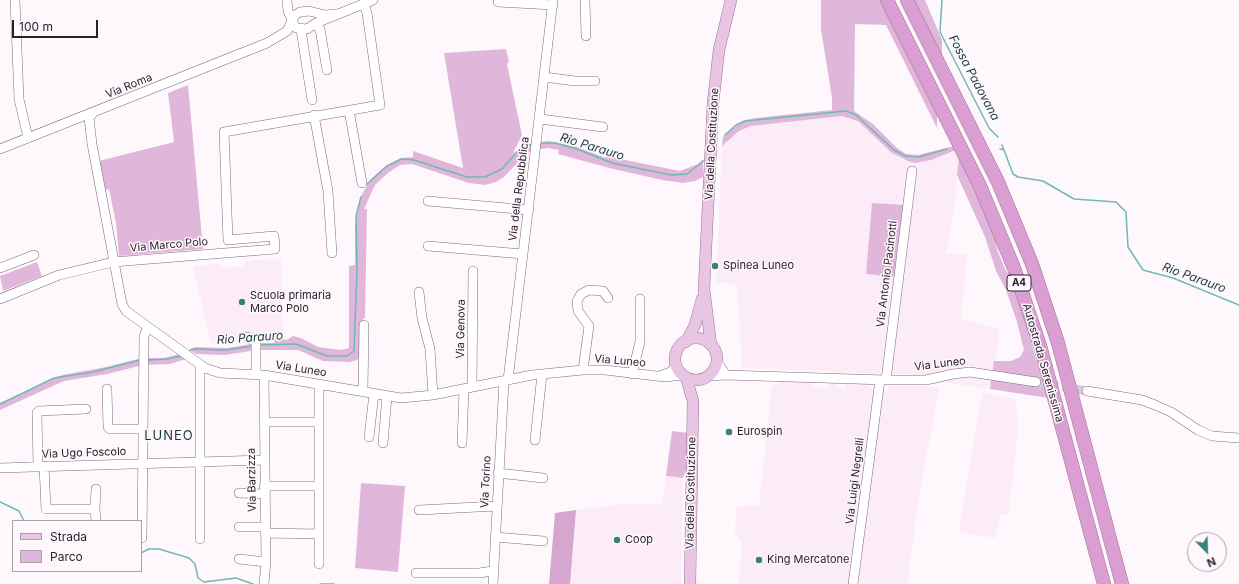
<!DOCTYPE html>
<html>
<head>
<meta charset="utf-8">
<style>
  body { margin:0 }
  #map { position:relative; width:1239px; height:584px; overflow:hidden; background:#fef8fd; font-family:Inter,sans-serif }
  canvas { display:block }
  .legend { position:absolute; left:12px; top:520px; width:130px; height:52px; box-sizing:border-box; background:#fef8fd; border:1px solid #aaa2a9; margin:0; padding:5px 7px; list-style:none; font-size:12px; color:#2c212a }
  .legend li { display:flex; align-items:center; gap:8px; height:20px }
  .legend b { width:20px; border:1px solid #aaa2a9 }
  .north { position:absolute; left:1187px; top:532px; width:40px; height:40px; box-sizing:border-box; background:#fef8fd; border:1px solid #aaa2a9; border-radius:50%; rotate:157deg; font-size:11px; font-weight:700; line-height:16px; text-align:center; color:#2c212a }
  .north::after { content:''; display:block; margin:auto; width:14px; height:18px; background:#39807a; clip-path:polygon(50% 0,100% 100%,50% 72%,0 100%) }
  .scale { position:absolute; left:12px; top:20px; width:86px; height:18px; box-sizing:border-box; border:2px solid #2c212a; border-top:0; padding-left:5px; font-size:12px; line-height:14px; white-space:nowrap; color:#2c212a; -webkit-text-stroke:3px #fef8fd; paint-order:stroke }
</style>
</head>
<body>
<div id="map">
<canvas width="1239" height="584"></canvas>
<ul class="legend">
<li><b style="height:5px;background:#e9c5e4"></b>Strada</li>
<li><b style="height:11px;background:#e0b7da"></b>Parco</li>
</ul>
<div class="north">N</div>
<div class="scale">100 m</div>
</div>
<script>
const context = document.querySelector('canvas').getContext('2d');
context.lineJoin = 'round';
function fillPath(path, color) {
  context.fillStyle = color;
  context.fill(path, 'evenodd');
}
function toPath(rows) {
  const path = new Path2D();
  for (const r of rows) {
    if (r.length === 3) {
      path.moveTo(r[0] + r[2], r[1]);
      path.arc(r[0], r[1], r[2], 0, 2 * Math.PI);
      continue;
    }
    path.moveTo(r[0], r[1]);
    for (let i = 2; i < r.length; i += 2) path.lineTo(r[i], r[i + 1]);
  }
  return path;
}
function trace(path, color, width, dash) {
  context.strokeStyle = color;
  context.lineWidth = width;
  context.lineCap = dash ? 'butt' : 'round';
  context.setLineDash(dash || []);
  context.stroke(path);
}
function drawText(font, color, halo, rows, align = 'center') {
  context.font = font + ' Inter,sans-serif';
  context.lineWidth = 3;
  context.setLineDash([]);
  context.textBaseline = 'middle';
  context.strokeStyle = halo;
  context.fillStyle = color;
  for (const [text, x, y, turn = 0] of rows) {
    context.save();
    context.translate(x, y);
    context.rotate((+turn || 0) * Math.PI / 180);
    context.textAlign = isNaN(turn) ? turn : align;
    if (halo) context.strokeText(text, 0, 0);
    context.fillText(text, 0, 0);
    context.restore();
  }
}
fillPath(toPath([
  [846,116,858,121,892,153,904,160,915,163,931,160,956,150,959,157,956,189,957,190,946,253,967,255,961,319,1000,329,990,389,930,380,912,375,742,368,737,284,716,282,722,146,739,131,756,125],
  [281,259,283,335,211,343,193,267,219,263,220,268,245,266,245,261],
  [779,380,813,381,814,387,828,388,831,382,836,383,839,388,845,389,847,383,867,384,874,391,887,392,890,385,939,387,919,498,907,584,739,584,742,544,735,533,736,507,759,505,772,385,779,385],
  [982,393,1016,399,1018,431,1008,516,1000,514,995,538,959,532],
  [666,476,683,478,681,584,570,584,576,510,623,504,662,504]
]), '#fbecf8');
fillPath(toPath([
  [821,0,880,0,937,112,937,128,886,25,855,24,854,111,873,124,897,148,906,154,918,155,954,146,956,150,931,160,915,163,908,161,892,153,858,121,842,116,751,126,739,131,722,146,723,137,725,134,742,121,755,118,832,110,832,98,821,29],
  [913,0,925,0,942,40,942,56],
  [506,49,509,62,507,64,522,135,513,153,529,144,549,141,577,147,606,158,606,153,612,157,635,162,680,171,698,164,703,159,703,177,695,181,683,183,662,180,609,168,558,154,559,150,548,148,533,150,525,155,504,177,496,182,485,185,469,183,412,164,400,165,388,173,375,185,364,209,367,209,365,318,363,319,360,356,357,360,349,362,323,361,298,350,257,350,225,355,196,354,189,350,196,347,228,348,256,343,274,343,275,337,287,340,293,336,301,338,318,347,341,350,349,348,349,266,355,265,355,225,360,198,370,180,383,168,400,158,413,157,413,151,463,168,444,53],
  [188,85,203,249,119,256,116,223,109,189,106,190,99,161,174,142,168,93],
  [959,157,995,235,997,249,1005,269,1011,277,1048,398,990,389,994,361,1011,361,1020,357,1024,350,1017,322,1006,290,996,271,985,237,957,175],
  [872,203,905,205,896,277,866,274],
  [37,262,42,276,3,291,0,276],
  [179,354,186,359,170,364,143,365,107,374,64,381,0,410,0,403,62,375,106,367,142,358,164,358],
  [672,431,688,433,687,468,683,478,666,476],
  [361,483,405,486,398,572,355,568]
]), '#e0b7da');
fillPath(toPath([
  [576,510,570,584,549,584,555,513]
]), '#d5a6ce');
trace(toPath([
  [942,0,940,32,989,128,998,137],
  [725,135,736,125,745,121,846,111,856,115,894,150,905,156,919,157,947,149],
  [540,143,555,143,577,149,612,163,671,175,687,174,706,159],
  [1002,145,1004,150],
  [1000,149,1004,150,1013,174,1018,177,1043,181,1074,199,1116,202,1126,212,1128,247,1143,270,1173,278,1239,305],
  [367,184,387,166,402,159,414,160,467,177,485,177,502,169,519,150,532,144],
  [259,345,296,344,327,356,347,356,354,351,357,269,356,216,361,197],
  [188,352,192,349,226,350,253,346],
  [148,360,167,359,181,356],
  [0,404,54,378,93,372,140,360],
  [0,502,19,511,24,521],
  [141,553,149,549,159,549,189,558,195,564,198,578,204,582,236,578,253,584],
  [320,584,334,584]
]), '#6ebab3', 1.5);
trace(toPath([
  [1036,382,1087,391]
]), '#d4cdd3', 9, [9, 4.5]);
const minor = toPath([
  [15,0,19,99,28,138],
  [287,0,288,11,293,22],
  [585,0,586,36],
  [498,2,553,5],
  [293,23,296,28,307,29,316,23,373,0],
  [315,24,320,29,327,70],
  [301,30,312,100],
  [544,77,575,81,595,81],
  [349,110,362,183],
  [93,113,89,118,92,144,122,304,126,311,205,368,220,373,264,375,401,398,433,395,532,375,583,370,605,370,665,377,683,375],
  [314,115,328,191,332,253],
  [540,119,603,127],
  [0,149,267,43,287,31,295,15,300,12,309,11,325,15,337,14],
  [428,201,529,210],
  [428,246,523,254],
  [0,268,34,255],
  [419,292,422,318,430,349,433,395],
  [0,299,59,275,113,262,275,249,274,236,228,240,224,132,380,105,367,13,364,4],
  [247,337,256,342,256,375],
  [717,362,726,375],
  [583,370,589,326,578,311,577,301,581,294,589,290,603,291,608,298],
  [632,374,640,342,640,299],
  [662,375,671,372,676,365],
  [708,376,726,375,886,380,926,380,953,374,970,372,1036,382],
  [508,380,553,0],
  [886,380,912,171],
  [319,385,319,564],
  [472,387,473,271],
  [107,389,108,427,110,429,142,429],
  [1087,391,1142,400,1155,405,1171,412,1198,430,1212,436,1239,438],
  [363,392,364,325],
  [264,422,318,422],
  [369,437,374,394],
  [535,440,542,374],
  [383,443,387,396],
  [462,443,464,389],
  [38,466,37,413,39,411,86,409],
  [44,466,46,509,95,509,96,521],
  [0,468,264,460],
  [498,473,543,478],
  [264,486,319,486],
  [239,493,264,494],
  [95,509,96,489],
  [419,510,497,506],
  [239,527,265,527],
  [265,533,319,534],
  [495,537,543,541],
  [142,538,144,336,148,327],
  [200,539,200,369,201,366],
  [239,559,266,562],
  [416,573,479,573,493,571],
  [264,584,266,562,264,375],
  [493,584,504,381],
  [853,584,880,380]
]);
const major = toPath([
  [696,359,21],
  [686,342,695,325,702,299],
  [711,345,704,289,713,103,719,50,731,0],
  [686,377,693,401,690,584]
]);
const highway = toPath([
  [887,0,980,186,1014,268,1041,349,1104,584],
  [907,0,998,182,1032,264,1058,343,1122,584]
]);
trace(minor, '#82677e', 10);
trace(major, '#9e7297', 12);
trace(highway, '#9e7297', 14);
trace(minor, '#fff', 9);
trace(major, '#e9c5e4', 11);
trace(highway, '#db9ed2', 13);
for (const [x, y, r, color] of [
  [715,266,4,"#39807a"],
  [242,302,4,"#39807a"],
  [729,432,4,"#39807a"],
  [617,540,4,"#39807a"],
  [759,560,4,"#39807a"]
]) {
  const dot = new Path2D();
  dot.arc(x, y, r, 0, 2 * Math.PI);
  context.fillStyle = color;
  context.fill(dot);
  trace(dot, '#fef8fd', 1.5);
}
for (const [x, y, w] of [
  [1019,283,24]
]) {
  const box = new Path2D();
  box.roundRect(x - w / 2, y - 8, w, 16, 3);
  context.fillStyle = '#fef8fd';
  context.fill(box);
  trace(box, '#2c212a', 1);
}
drawText('bold 10px', '#2c212a', null, [
  ["A4",1019,283]
]);
drawText('11px', '#2c212a', '#fef8fd', [
  ["Via Roma",129,86,-22],
  ["Via della Costituzione",712,144,-87],
  ["Via della Repubblica",519,189,-83],
  ["Via Marco Polo",169,245,-5],
  ["Via Antonio Pacinotti",887,274,-83],
  ["Via Genova",461,329,-89],
  ["Via Luneo",620,361,5],
  ["Autostrada Serenissima",1043,363,74],
  ["Via Luneo",940,364,-7],
  ["Via Luneo",301,369,9],
  ["Via Ugo Foscolo",84,453,-2],
  ["Via Barzizza",252,480,-91],
  ["Via Luigi Negrelli",855,481,-83],
  ["Via Torino",486,482,-87],
  ["Via della Costituzione",691,493,-89]
]);
drawText('11px', '#2c212a', '#fef8fd', [
  ["Spinea Luneo",723,266],
  ["Scuola primaria",250,296],
  ["Marco Polo",250,309],
  ["Eurospin",737,432],
  ["Coop",625,540],
  ["King Mercatone",767,560]
], 'left');
drawText('italic 12px', '#193e3b', '#fef8fd', [
  ["Fossa Padovana",974,78,62],
  ["Rio Parauro",592,147,17],
  ["Rio Parauro",1194,278,20],
  ["Rio Parauro",250,338,-4]
]);
context.letterSpacing = '1px';
drawText('13px', '#183936', '#fef8fd', [
  ["LUNEO",169,436]
]);
context.letterSpacing = '0px';
</script>
</body>
</html>
